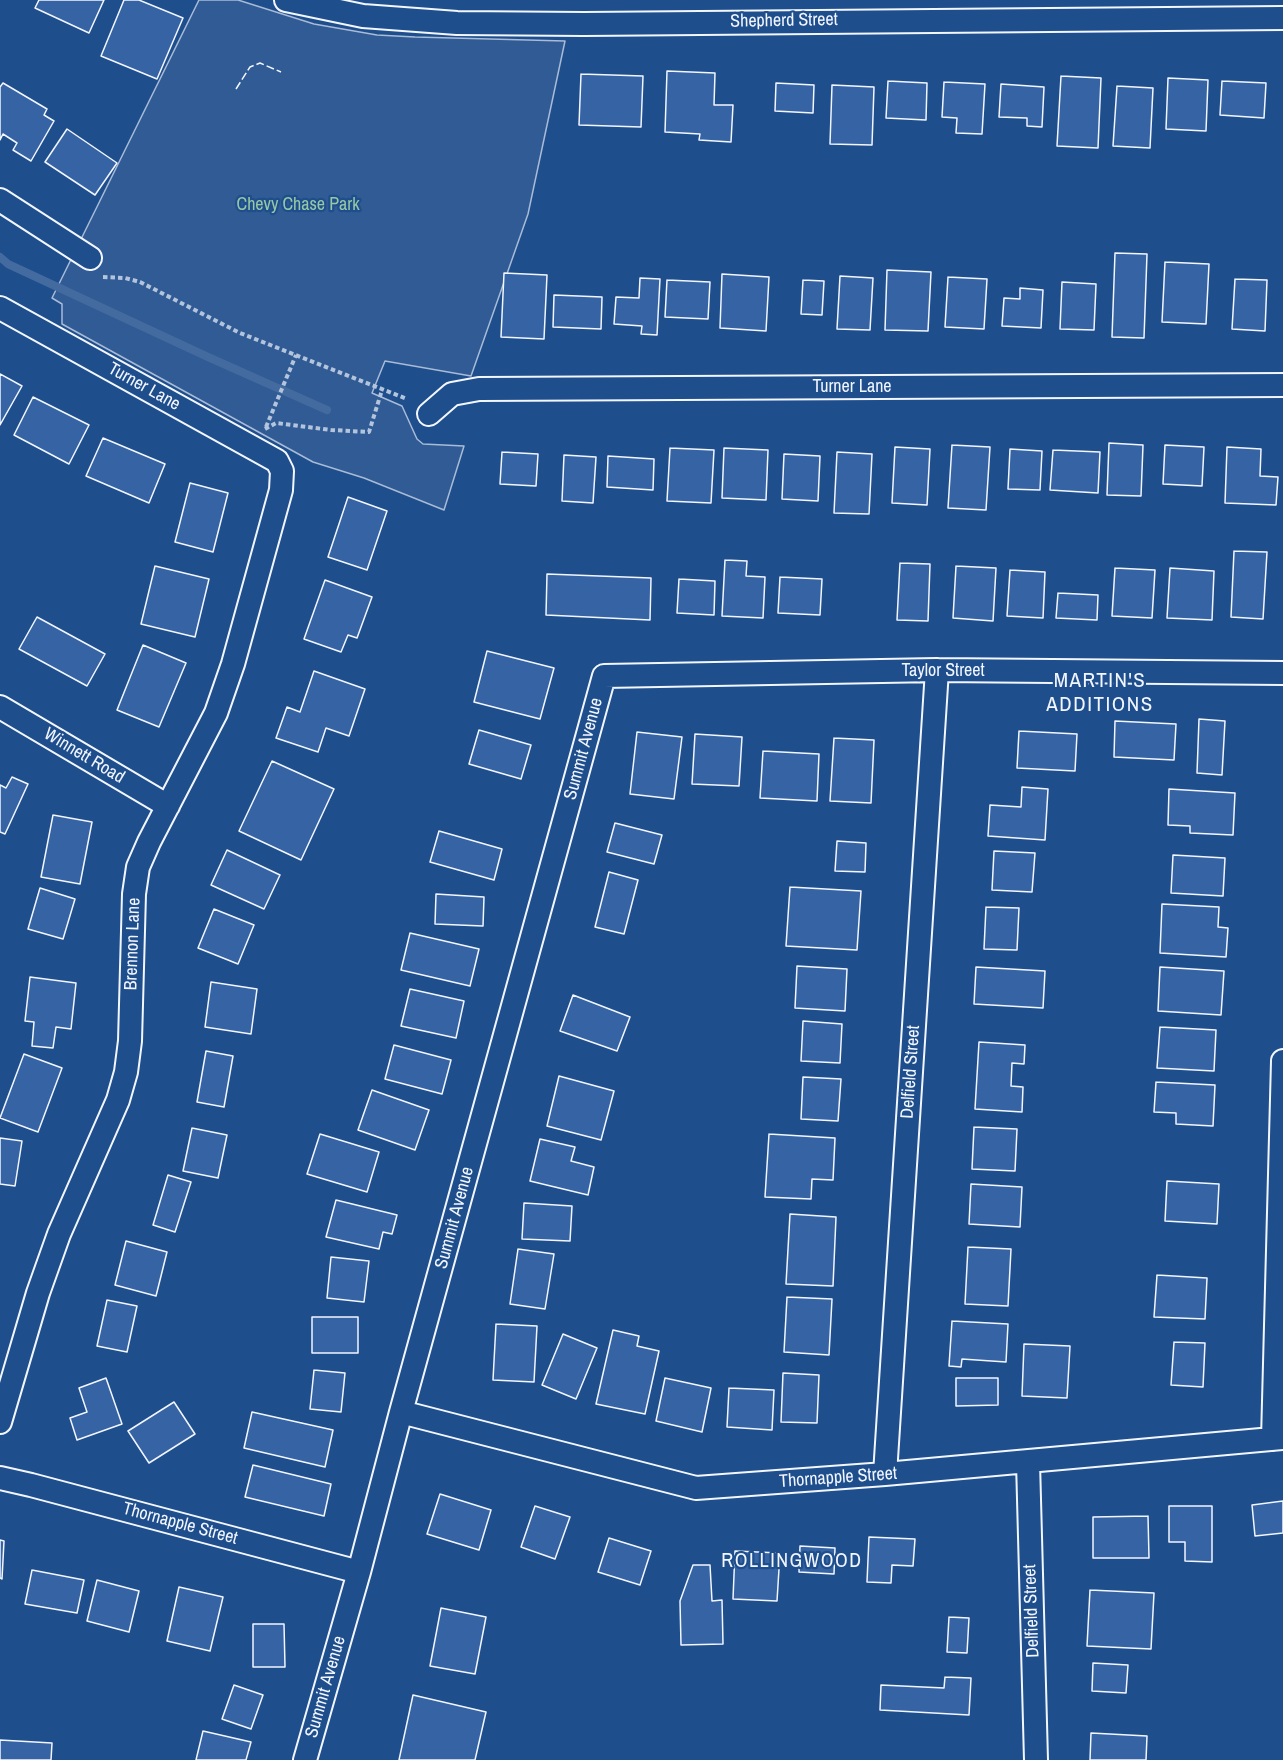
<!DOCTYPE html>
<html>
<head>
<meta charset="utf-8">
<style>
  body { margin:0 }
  canvas { display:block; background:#1f4e8c }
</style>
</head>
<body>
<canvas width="1283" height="1760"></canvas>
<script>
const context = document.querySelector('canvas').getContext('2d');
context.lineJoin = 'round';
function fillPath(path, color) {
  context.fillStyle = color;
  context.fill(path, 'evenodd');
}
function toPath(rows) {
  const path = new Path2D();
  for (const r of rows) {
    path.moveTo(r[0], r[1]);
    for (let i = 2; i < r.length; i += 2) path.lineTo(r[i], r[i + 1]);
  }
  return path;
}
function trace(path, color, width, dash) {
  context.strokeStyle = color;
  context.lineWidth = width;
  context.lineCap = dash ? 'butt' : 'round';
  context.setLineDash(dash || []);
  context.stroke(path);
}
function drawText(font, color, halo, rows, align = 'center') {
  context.font = font + ' "Archivo Narrow",sans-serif';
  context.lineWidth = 4.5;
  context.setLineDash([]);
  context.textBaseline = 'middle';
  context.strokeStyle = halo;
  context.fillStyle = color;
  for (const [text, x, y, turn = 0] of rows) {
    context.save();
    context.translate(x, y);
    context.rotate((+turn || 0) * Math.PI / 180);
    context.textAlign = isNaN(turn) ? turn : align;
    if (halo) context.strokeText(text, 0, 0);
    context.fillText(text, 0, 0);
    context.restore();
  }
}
const green = toPath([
  [199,0,238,0,314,24,377,35,415,37,565,41,528,214,471,376,385,361,372,393,402,406,417,439,423,444,464,446,444,510,364,478,313,462,62,324,62,304,52,298,199,0]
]);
fillPath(green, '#305b95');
trace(green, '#a8bbd7', 1.5);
trace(toPath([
  [0,257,8,264,208,357,327,410]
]), '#446ba0', 8);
const building = toPath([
  [39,0,104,0,89,33,35,8,39,0],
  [124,0,139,0,183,18,157,79,101,56,124,0],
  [667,71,715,73,714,105,733,105,731,142,699,140,700,134,665,132,667,71],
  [581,74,643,76,641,127,579,125,581,74],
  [1061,76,1101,78,1098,148,1057,146,1061,76],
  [1168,78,1208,80,1206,131,1166,129,1168,78],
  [888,81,927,83,926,120,886,118,888,81],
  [1222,81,1266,83,1264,118,1220,115,1222,81],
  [944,82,985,84,982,134,956,133,957,118,942,117,944,82],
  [3,83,47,109,44,115,54,121,31,161,13,150,17,143,3,134,0,140,0,87,3,83],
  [776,83,814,85,813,113,775,111,776,83],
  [1001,84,1044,87,1042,127,1027,126,1027,118,999,117,1001,84],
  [832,85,874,87,872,145,830,144,832,85],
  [1117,86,1153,88,1150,148,1113,146,1117,86],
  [67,129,117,163,95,195,45,162,67,129],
  [1115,253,1147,254,1144,338,1112,337,1115,253],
  [1165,262,1209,264,1206,324,1162,322,1165,262],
  [887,270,931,272,928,331,885,330,887,270],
  [504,273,547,275,544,339,501,337,504,273],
  [722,274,769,277,766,331,720,328,722,274],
  [840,276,873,278,870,330,837,329,840,276],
  [948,277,987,279,984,329,945,327,948,277],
  [640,278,660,279,657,335,641,334,642,326,614,324,616,297,639,298,640,278],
  [1235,279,1267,280,1265,331,1232,329,1235,279],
  [667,280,710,282,708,319,665,317,667,280],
  [803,280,824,281,822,315,801,314,803,280],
  [1062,282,1096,284,1094,330,1060,329,1062,282],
  [1020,288,1043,290,1041,328,1002,326,1004,298,1020,299,1020,288],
  [554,295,602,297,601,329,553,327,554,295],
  [0,374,22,386,0,425,0,374],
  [33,397,89,425,69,464,14,435,33,397],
  [103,438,165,464,149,503,86,476,103,438],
  [1109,443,1143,445,1141,496,1107,495,1109,443],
  [952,445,990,447,986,510,948,508,952,445],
  [1165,445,1204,447,1202,486,1163,484,1165,445],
  [895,447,930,449,927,505,892,503,895,447],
  [1227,447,1261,449,1260,476,1278,477,1276,505,1225,503,1227,447],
  [670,448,714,450,711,503,667,501,670,448],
  [724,448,768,450,766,500,722,498,724,448],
  [1010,449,1042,451,1040,490,1008,489,1010,449],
  [1053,450,1100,452,1098,493,1050,490,1053,450],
  [502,452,538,454,536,486,500,484,502,452],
  [837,452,872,454,869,514,834,513,837,452],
  [784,454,820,456,818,501,782,499,784,454],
  [564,455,596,457,593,503,562,501,564,455],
  [608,456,654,459,653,490,607,487,608,456],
  [190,483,228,493,213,552,175,542,190,483],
  [348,497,387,511,367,570,328,557,348,497],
  [1234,551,1267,552,1263,619,1231,617,1234,551],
  [725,560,747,561,746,576,765,577,763,618,722,616,725,560],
  [900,563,930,564,928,621,897,620,900,563],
  [155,566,209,579,195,637,141,624,155,566],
  [956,566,996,568,993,621,953,618,956,566],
  [1115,568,1155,570,1152,618,1112,616,1115,568],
  [1170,568,1214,571,1212,620,1167,618,1170,568],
  [1010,570,1045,572,1043,618,1007,616,1010,570],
  [547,574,651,578,650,620,546,615,547,574],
  [780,577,822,579,820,615,778,613,780,577],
  [679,579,715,581,714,615,677,613,679,579],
  [325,580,372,597,357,638,348,635,341,652,304,639,325,580],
  [1058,593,1098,595,1097,620,1056,618,1058,593],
  [37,617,105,654,87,686,19,649,37,617],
  [143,645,186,663,159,727,117,710,143,645],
  [487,651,554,668,540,719,474,702,487,651],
  [314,671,365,689,349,736,326,728,318,752,276,738,287,707,300,712,314,671],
  [1199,719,1225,721,1222,775,1197,773,1199,719],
  [1115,721,1176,724,1174,760,1114,757,1115,721],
  [479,730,531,745,521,779,469,764,479,730],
  [1019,731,1077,734,1075,771,1017,768,1019,731],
  [637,732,682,737,674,799,630,794,637,732],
  [695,734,742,737,739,786,692,784,695,734],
  [834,738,874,740,871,803,830,801,834,738],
  [763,751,819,754,817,801,760,798,763,751],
  [272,761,334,789,301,860,239,831,272,761],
  [12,777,28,784,5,834,0,832,0,785,6,788,12,777],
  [1022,787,1048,789,1045,840,988,836,990,805,1021,807,1022,787],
  [1169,789,1235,793,1233,835,1190,833,1190,826,1168,825,1169,789],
  [53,815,92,822,80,884,41,877,53,815],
  [615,823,662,835,654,864,607,852,615,823],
  [439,831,502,849,494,880,430,862,439,831],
  [837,841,866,843,865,872,835,871,837,841],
  [227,850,280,875,264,909,211,885,227,850],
  [994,851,1035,853,1032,892,992,890,994,851],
  [1173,855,1225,858,1223,896,1171,893,1173,855],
  [609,872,638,880,624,934,595,927,609,872],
  [790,887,861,891,857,950,786,946,790,887],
  [40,888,75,899,63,939,28,929,40,888],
  [436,894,484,897,483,926,435,924,436,894],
  [1162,904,1219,907,1218,927,1228,928,1226,957,1160,953,1162,904],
  [986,907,1019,908,1017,950,984,949,986,907],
  [214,909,254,925,238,964,198,948,214,909],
  [410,933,479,949,470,986,401,970,410,933],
  [797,966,847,969,845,1011,795,1008,797,966],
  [976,967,1045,971,1043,1008,974,1004,976,967],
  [1160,967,1224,971,1221,1015,1158,1011,1160,967],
  [30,977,76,983,71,1029,56,1027,53,1048,32,1046,34,1022,25,1021,30,977],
  [211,982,257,989,251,1034,205,1027,211,982],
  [410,989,464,1001,456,1038,401,1026,410,989],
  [573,995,630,1017,617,1051,560,1031,573,995],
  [803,1021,842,1024,840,1063,801,1061,803,1021],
  [1160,1027,1216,1030,1214,1071,1157,1068,1160,1027],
  [979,1042,1025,1045,1024,1064,1012,1063,1011,1086,1023,1087,1022,1112,975,1109,979,1042],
  [394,1045,451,1060,442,1094,385,1079,394,1045],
  [206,1051,233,1056,224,1107,197,1102,206,1051],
  [24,1054,62,1068,38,1132,0,1118,24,1054],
  [559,1076,614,1091,601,1140,547,1126,559,1076],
  [803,1077,841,1079,838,1121,801,1119,803,1077],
  [1156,1082,1215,1085,1213,1126,1176,1124,1176,1113,1154,1112,1156,1082],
  [372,1090,429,1110,415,1150,358,1130,372,1090],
  [974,1127,1017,1129,1015,1171,972,1169,974,1127],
  [192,1128,227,1135,218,1178,183,1171,192,1128],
  [320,1134,379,1152,367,1192,307,1174,320,1134],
  [769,1134,835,1138,833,1180,812,1179,811,1199,765,1197,769,1134],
  [0,1138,22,1141,15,1186,0,1184,0,1138],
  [540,1139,575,1147,571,1161,594,1167,588,1195,530,1181,540,1139],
  [168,1175,191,1182,175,1232,153,1225,168,1175],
  [1167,1181,1219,1184,1217,1224,1165,1221,1167,1181],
  [971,1184,1022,1187,1020,1227,969,1224,971,1184],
  [336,1200,397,1215,392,1234,383,1232,379,1249,326,1237,336,1200],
  [524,1203,572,1206,570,1241,522,1239,524,1203],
  [790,1214,836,1217,833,1286,786,1284,790,1214],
  [126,1241,167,1252,156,1296,115,1285,126,1241],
  [968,1247,1011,1249,1008,1306,965,1304,968,1247],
  [518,1249,554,1254,545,1309,510,1304,518,1249],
  [331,1257,369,1261,364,1302,327,1298,331,1257],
  [1157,1275,1207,1278,1205,1319,1154,1317,1157,1275],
  [787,1297,832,1299,829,1355,784,1352,787,1297],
  [107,1300,137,1306,127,1352,97,1346,107,1300],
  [312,1317,358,1317,358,1353,312,1353,312,1317],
  [952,1321,1008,1324,1006,1362,962,1359,961,1367,949,1366,952,1321],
  [496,1324,537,1326,534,1382,493,1380,496,1324],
  [613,1330,639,1336,637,1346,659,1351,645,1414,596,1404,613,1330],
  [563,1334,597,1348,576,1399,542,1385,563,1334],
  [1174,1342,1205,1343,1203,1387,1171,1385,1174,1342],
  [1024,1344,1070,1346,1067,1398,1022,1396,1024,1344],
  [314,1370,345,1373,341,1412,310,1409,314,1370],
  [783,1373,819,1375,817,1423,781,1422,783,1373],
  [106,1378,122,1424,77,1440,70,1418,87,1412,79,1388,106,1378],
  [665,1378,711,1388,702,1432,656,1421,665,1378],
  [956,1378,998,1378,998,1405,956,1406,956,1378],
  [729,1388,774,1390,772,1430,727,1427,729,1388],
  [174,1402,195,1434,149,1463,128,1431,174,1402],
  [252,1412,333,1430,325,1467,244,1448,252,1412],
  [253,1465,331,1484,324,1516,245,1497,253,1465],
  [440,1494,491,1510,479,1550,427,1534,440,1494],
  [1283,1501,1283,1533,1255,1536,1252,1505,1283,1501],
  [535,1506,570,1517,555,1559,521,1547,535,1506],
  [1169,1506,1212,1506,1212,1562,1185,1561,1185,1542,1169,1542,1169,1506],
  [1148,1516,1149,1558,1093,1558,1093,1517,1148,1516],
  [869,1537,915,1539,913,1566,892,1565,891,1583,867,1582,869,1537],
  [609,1538,651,1551,640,1585,598,1572,609,1538],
  [0,1540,4,1541,2,1579,0,1578,0,1540],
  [800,1546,835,1548,834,1574,799,1572,800,1546],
  [735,1551,780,1553,777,1601,733,1599,735,1551],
  [693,1565,710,1565,712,1601,722,1600,723,1644,681,1645,680,1601,693,1565],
  [32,1570,84,1580,77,1613,25,1604,32,1570],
  [97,1580,139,1591,129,1632,87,1621,97,1580],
  [179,1587,223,1597,210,1651,167,1641,179,1587],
  [1090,1590,1154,1593,1151,1649,1087,1646,1090,1590],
  [441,1608,486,1617,475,1674,430,1666,441,1608],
  [949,1617,969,1618,967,1653,947,1652,949,1617],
  [253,1624,284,1624,285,1667,253,1667,253,1624],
  [1093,1663,1128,1665,1126,1693,1092,1691,1093,1663],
  [945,1677,971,1678,969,1715,880,1710,881,1685,944,1688,945,1677],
  [234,1685,263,1695,251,1729,222,1719,234,1685],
  [413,1695,486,1712,475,1760,399,1760,413,1695],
  [203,1731,251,1742,246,1760,196,1760,203,1731],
  [1091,1733,1147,1736,1146,1760,1090,1760,1091,1733],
  [0,1740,52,1743,51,1760,0,1760,0,1740]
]);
fillPath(building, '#3563a3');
trace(building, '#f2f6ff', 1.5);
const minor = toPath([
  [286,0,363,16,457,23,584,24,1283,18],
  [0,200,90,258],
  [0,308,277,461,282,471,281,490,233,664,216,713,149,842,138,867,134,894,130,1041,126,1072,118,1100,59,1234,38,1293,0,1422],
  [429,414,452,394,479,389,1283,385],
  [0,707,168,806],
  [401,1412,696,1488,885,1474,1283,1438],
  [1273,1439,1283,1061],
  [1028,1462,1036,1760],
  [885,1474,937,670],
  [0,1478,31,1485,359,1572],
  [305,1760,359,1572,401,1412,604,676,937,670,1283,673]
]);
trace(minor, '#f2f6ff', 26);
trace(toPath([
  [103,277,125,278,140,282,240,333,407,399],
  [266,427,296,355],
  [265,429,276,423,331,430,369,432,382,390]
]), '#b3c4dc', 4, [4.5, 3]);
trace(minor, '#1f4e8c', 22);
trace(toPath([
  [236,89,250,67,260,63,281,72]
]), '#f2f6ff', 1.5, [8, 3]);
drawText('18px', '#f2f6ff', '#1f4e8c', [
  ["Shepherd Street",784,21,-1],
  ["Turner Lane",144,387,29],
  ["Turner Lane",852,387],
  ["Taylor Street",943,671],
  ["Summit Avenue",584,749,-75],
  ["Winnett Road",84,756,31],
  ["Brennon Lane",133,944,-88],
  ["Delfield Street",911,1072,-86],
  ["Summit Avenue",455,1218,-75],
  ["Thornapple Street",838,1478,-4],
  ["Thornapple Street",180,1524,15],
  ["Delfield Street",1032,1611,-92],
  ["Summit Avenue",326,1687,-74]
]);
drawText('18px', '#97c8a6', '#1f4e8c', [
  ["Chevy Chase Park",298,205]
]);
context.letterSpacing = '1.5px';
drawText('20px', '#f2f6ff', '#1f4e8c', [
  ["ROLLINGWOOD",792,1562]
]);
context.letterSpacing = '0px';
context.letterSpacing = '1.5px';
drawText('21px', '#f2f6ff', '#1f4e8c', [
  ["MARTIN'S",1100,681],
  ["ADDITIONS",1100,705]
]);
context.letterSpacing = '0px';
</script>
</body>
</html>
